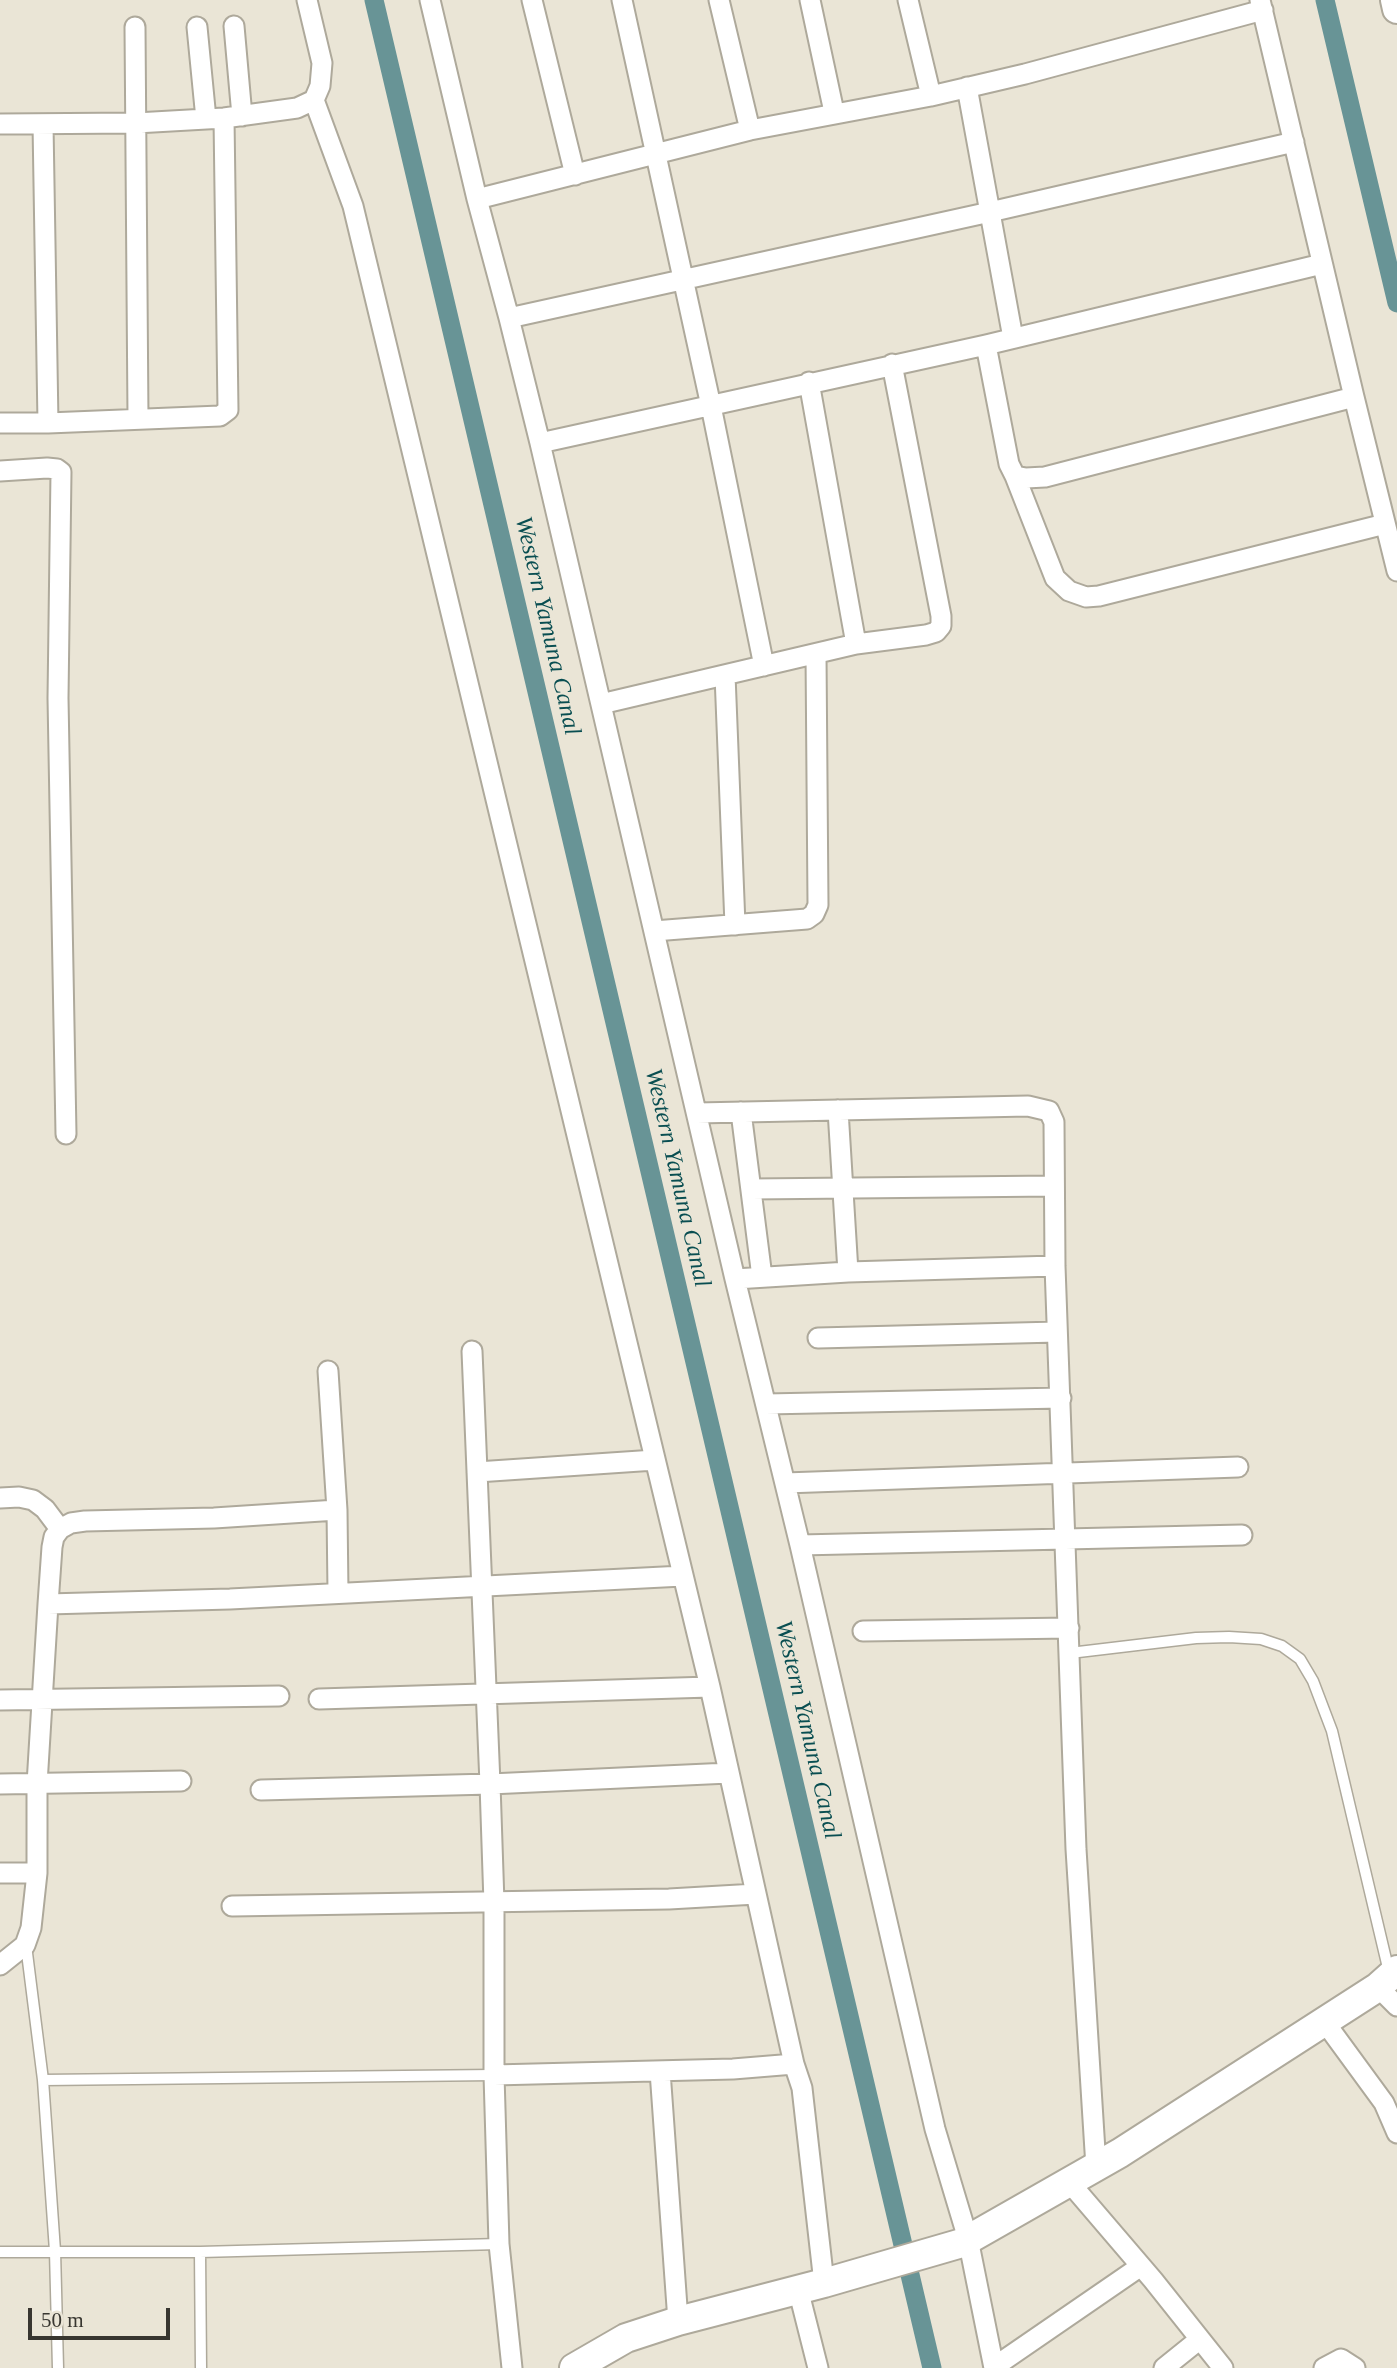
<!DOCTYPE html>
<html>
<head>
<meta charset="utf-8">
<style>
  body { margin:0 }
  #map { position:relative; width:1397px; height:2368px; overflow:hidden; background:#eae5d6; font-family:Georgia,serif }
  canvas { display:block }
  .scale { position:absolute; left:28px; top:2308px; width:142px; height:32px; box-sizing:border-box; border:4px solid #383630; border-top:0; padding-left:9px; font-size:21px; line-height:24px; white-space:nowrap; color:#383630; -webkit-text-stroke:5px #eae5d6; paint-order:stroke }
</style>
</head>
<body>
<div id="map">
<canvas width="1397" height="2368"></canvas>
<div class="scale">50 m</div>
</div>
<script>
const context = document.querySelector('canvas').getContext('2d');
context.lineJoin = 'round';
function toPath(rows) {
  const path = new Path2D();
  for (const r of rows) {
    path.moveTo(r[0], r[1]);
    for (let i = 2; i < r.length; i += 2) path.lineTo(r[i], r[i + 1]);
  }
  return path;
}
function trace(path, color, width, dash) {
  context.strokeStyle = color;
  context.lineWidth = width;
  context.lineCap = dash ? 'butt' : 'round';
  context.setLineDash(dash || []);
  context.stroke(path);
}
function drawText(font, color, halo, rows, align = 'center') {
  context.font = font + ' Georgia,serif';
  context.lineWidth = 7;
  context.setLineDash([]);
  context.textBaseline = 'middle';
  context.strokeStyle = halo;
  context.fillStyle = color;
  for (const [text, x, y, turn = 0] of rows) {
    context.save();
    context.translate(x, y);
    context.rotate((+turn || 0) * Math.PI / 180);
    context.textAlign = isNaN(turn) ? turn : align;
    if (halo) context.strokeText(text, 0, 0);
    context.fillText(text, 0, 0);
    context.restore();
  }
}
trace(toPath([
  [374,0,932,2368],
  [1325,0,1397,303]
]), '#689496', 19);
const lane = toPath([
  [1070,1653,1196,1638,1229,1637,1261,1639,1282,1646,1300,1659,1313,1681,1332,1731,1389,1972],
  [26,1945,43,2080,55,2251,58,2368],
  [43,2080,494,2075],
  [0,2252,200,2252,499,2244],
  [200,2252,201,2368]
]);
const street = toPath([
  [430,0,477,199],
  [532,0,575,175],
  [622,0,711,406,764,666],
  [719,0,750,130],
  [810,0,834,112],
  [908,0,931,96],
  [1260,0,1354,397,1397,571],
  [234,26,242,116],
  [135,27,138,418],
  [197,27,206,119],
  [967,87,1013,338],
  [314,100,353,206,710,1687,794,2064,802,2088,824,2283],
  [0,124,136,123,224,118,297,108,314,100,320,86,322,63,307,0],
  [43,124,48,423],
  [509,318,477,199,750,130,931,96,1025,74,1263,10],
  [986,345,1009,464,1015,476,1026,478,1045,477,1354,397],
  [809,382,856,644,926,635,936,632,941,626,941,616,892,364],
  [0,423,48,423,220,416,228,410,224,118],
  [540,443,509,318,990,212,1294,142],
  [0,471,47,468,57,469,61,472,58,698,66,1134],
  [1015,476,1055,578,1069,591,1086,597,1099,596,1385,524],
  [725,675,735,925],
  [601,704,856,644],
  [654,931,807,919,814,914,818,905,816,654],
  [838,1110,848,1272],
  [741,1112,762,1277],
  [697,1113,1028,1106,1049,1111,1054,1122,1055,1266,1076,1849,1096,2167],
  [751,1189,1054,1186],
  [735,1279,848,1272,1055,1266],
  [818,1338,1057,1332],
  [472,1351,490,1784,494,1903,494,2075,499,2244,512,2368],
  [328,1371,337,1510,338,1593],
  [766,1404,1061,1398],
  [477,1472,655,1460],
  [785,1483,1238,1467],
  [0,1498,19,1497,33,1500,45,1509,60,1529],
  [800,1545,1242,1535],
  [48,1604,230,1599,683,1576],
  [863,1631,1069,1628],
  [319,1699,710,1687],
  [0,1700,279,1696],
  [0,1784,181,1781],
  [261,1790,490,1784,729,1773],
  [0,1873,37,1873],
  [232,1906,669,1899,756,1894],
  [0,1965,25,1945,31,1928,37,1873,37,1784,48,1604,52,1547,54,1537,60,1529,71,1523,85,1521,214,1518,337,1510],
  [1378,1987,1397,2006],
  [1324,2021,1384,2103,1397,2133],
  [660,2071,678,2321],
  [494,2075,733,2069,794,2064],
  [1070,2183,1153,2280,1223,2368],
  [798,2289,818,2368],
  [994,2367,1141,2266],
  [994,2368,968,2239,935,2129,800,1545,735,1279,540,443,986,345,1322,264],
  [1164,2368,1200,2339],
  [1324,2368,1341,2359,1355,2368]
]);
const secondary = toPath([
  [1395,0,1397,9],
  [574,2368,626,2338,678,2321,824,2283,962,2243,1120,2153,1378,1987,1397,1970]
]);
trace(lane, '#aea99b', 13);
trace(street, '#aea99b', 23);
trace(secondary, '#aea99b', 32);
trace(lane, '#fff', 10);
trace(street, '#fff', 19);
trace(secondary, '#fff', 28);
drawText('italic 24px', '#094e51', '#eae5d6', [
  ["Western Yamuna Canal",547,626,77],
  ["Western Yamuna Canal",677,1178,77],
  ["Western Yamuna Canal",807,1730,77]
]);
</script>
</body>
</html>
